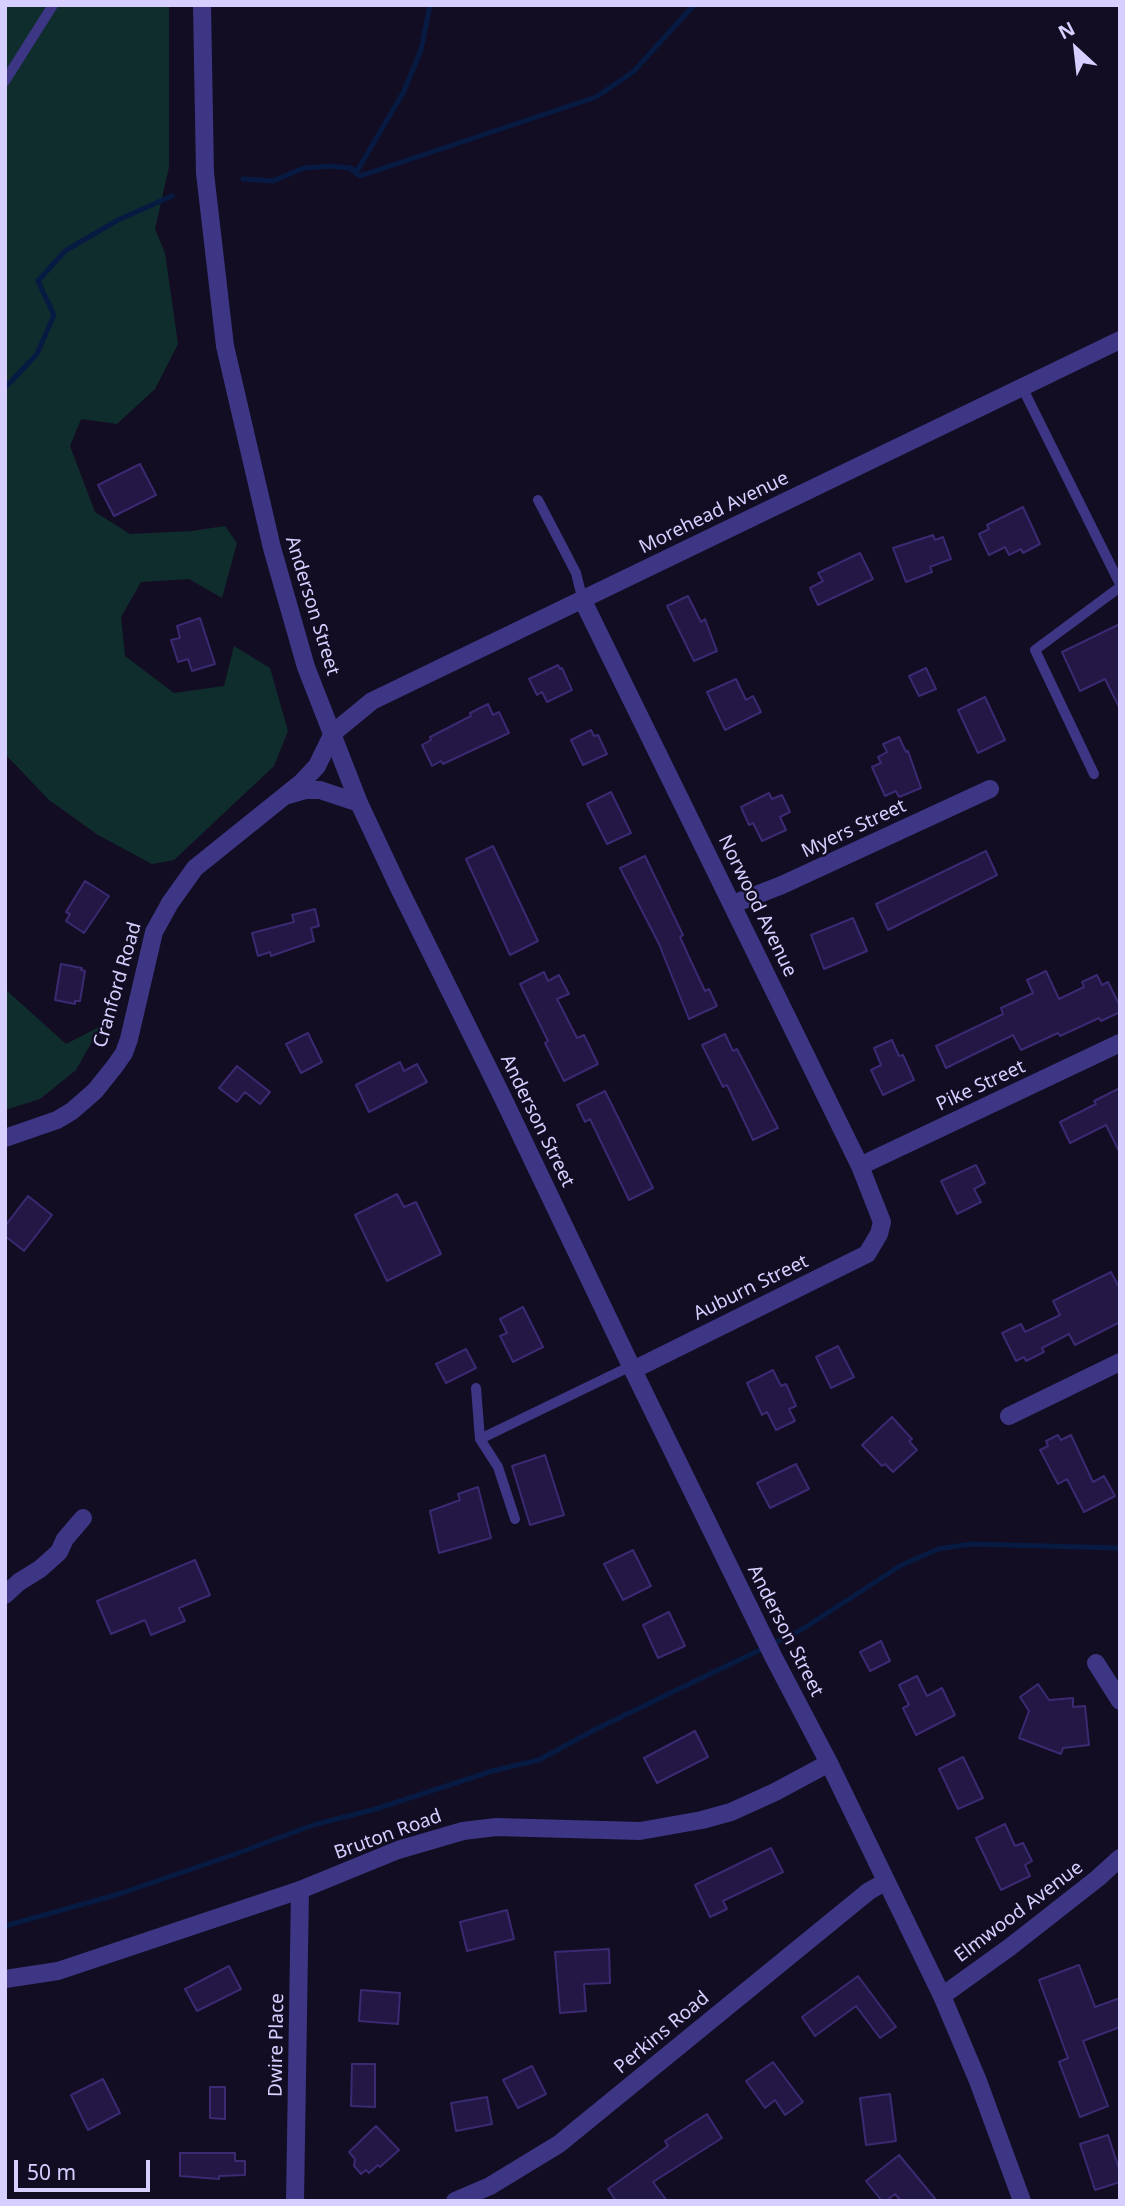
<!DOCTYPE html>
<html>
<head>
<meta charset="utf-8">
<style>
  body { margin:0 }
  #map { position:relative; width:1125px; height:2206px; overflow:hidden; background:#120d23; font-family:"Noto Sans",sans-serif }
  canvas { display:block }
  .frame { position:absolute; inset:0; border:7px solid #d7cfff; pointer-events:none }
  .north { position:absolute; left:1041px; top:14px; width:70px; height:70px; -webkit-text-stroke:5px #120d23; paint-order:stroke; rotate:333deg; font-size:19px; font-weight:700; line-height:28px; text-align:center; color:#d7cfff }
  .north::after { content:''; display:block; margin:auto; width:24px; height:32px; background:#d7cfff; clip-path:polygon(50% 0,100% 100%,50% 72%,0 100%) }
  .scale { position:absolute; left:14px; top:2160px; width:136px; height:32px; box-sizing:border-box; border:4px solid #d7cfff; border-top:0; padding-left:9px; font-size:21px; line-height:24px; white-space:nowrap; color:#d7cfff; -webkit-text-stroke:5px #120d23; paint-order:stroke }
</style>
</head>
<body>
<div id="map">
<canvas width="1125" height="2206"></canvas>
<div class="frame"></div>
<div class="north">N</div>
<div class="scale">50 m</div>
</div>
<script>
const context = document.querySelector('canvas').getContext('2d');
context.lineJoin = 'round';
function fillPath(path, color) {
  context.fillStyle = color;
  context.fill(path, 'evenodd');
}
function toPath(rows) {
  const path = new Path2D();
  for (const r of rows) {
    path.moveTo(r[0], r[1]);
    for (let i = 2; i < r.length; i += 2) path.lineTo(r[i], r[i + 1]);
  }
  return path;
}
function trace(path, color, width, dash) {
  context.strokeStyle = color;
  context.lineWidth = width;
  context.lineCap = dash ? 'butt' : 'round';
  context.setLineDash(dash || []);
  context.stroke(path);
}
function drawText(font, color, halo, rows, align = 'center') {
  context.font = font + ' "Noto Sans",sans-serif';
  context.lineWidth = 5;
  context.setLineDash([]);
  context.textBaseline = 'middle';
  context.strokeStyle = halo;
  context.fillStyle = color;
  for (const [text, x, y, turn = 0] of rows) {
    context.save();
    context.translate(x, y);
    context.rotate((+turn || 0) * Math.PI / 180);
    context.textAlign = isNaN(turn) ? turn : align;
    if (halo) context.strokeText(text, 0, 0);
    context.fillText(text, 0, 0);
    context.restore();
  }
}
fillPath(toPath([
  [5,5,169,5,169,167,155,229,165,253,178,344,155,389,117,424,81,419,70,446,95,512,130,534,192,531,225,526,237,543,222,598,189,579,141,582,121,617,125,656,174,693,224,686,234,646,270,668,288,731,274,766,174,860,152,864,98,835,49,800,5,754],
  [5,989,66,1044,101,1026,76,1070,40,1099,5,1110]
]), '#102d2e');
trace(toPath([
  [350,168,360,176,596,97,633,72,694,5],
  [243,179,273,181,304,168,331,166,350,168,357,171,404,91,421,50,430,5],
  [5,388,37,354,54,315,38,281,65,251,118,220,172,196],
  [5,1926,119,1894,241,1852,313,1825,376,1809,492,1771,539,1760,594,1730,801,1630,900,1566,938,1549,971,1544,1120,1548]
]), '#071a42', 5);
const building = toPath([
  [140,464,156,495,114,516,98,485,140,464],
  [1023,507,1040,544,1023,553,1021,549,1009,555,1005,547,989,555,979,534,989,529,987,525,1023,507],
  [933,535,935,540,943,537,951,559,930,567,932,572,906,582,893,548,933,535],
  [860,553,873,579,818,605,810,588,823,581,818,573,860,553],
  [688,596,701,622,705,619,717,651,694,661,667,606,688,596],
  [200,618,215,664,192,671,188,659,178,662,171,640,180,638,177,626,200,618],
  [1120,624,1120,709,1105,679,1080,691,1062,652,1120,624],
  [558,665,560,669,562,668,572,690,547,702,542,692,537,695,529,679,558,665],
  [926,668,936,689,919,696,909,676,926,668],
  [736,679,746,700,753,696,761,712,725,730,707,692,736,679],
  [985,697,1005,740,978,753,958,710,985,697],
  [488,704,493,715,499,712,509,733,443,764,441,761,432,766,422,745,431,740,430,737,471,716,470,713,488,704],
  [591,730,594,736,598,735,607,754,583,765,571,740,591,730],
  [899,737,906,752,908,751,921,788,899,797,896,791,885,796,872,767,881,763,878,757,887,752,883,744,899,737],
  [611,792,631,833,607,844,587,804,611,792],
  [769,793,772,799,782,795,790,812,780,817,786,830,762,841,753,823,749,825,741,807,769,793],
  [493,846,538,941,510,955,466,859,493,846],
  [986,851,997,875,888,930,876,904,986,851],
  [645,856,683,935,680,937,689,957,705,991,709,989,717,1006,689,1019,659,944,620,868,645,856],
  [85,881,109,896,84,933,66,921,70,914,66,912,85,881],
  [315,909,319,926,311,928,314,941,271,956,270,952,258,956,252,933,294,922,292,915,315,909],
  [853,918,867,951,824,969,811,935,853,918],
  [61,964,82,968,81,970,85,971,80,1001,75,1001,75,1004,55,1000,61,964],
  [1046,971,1059,999,1084,987,1082,982,1097,975,1102,985,1108,982,1120,1006,1120,1012,1101,1021,1099,1018,1060,1036,1058,1033,1021,1050,1013,1035,946,1068,936,1046,1003,1014,1001,1008,1033,993,1027,980,1046,971],
  [544,972,548,981,559,975,569,994,557,999,577,1038,584,1035,598,1064,564,1081,545,1043,548,1041,520,984,544,972],
  [308,1033,322,1062,301,1073,286,1044,308,1033],
  [725,1034,733,1051,737,1049,778,1128,753,1140,727,1085,723,1087,702,1045,725,1034],
  [892,1040,899,1056,903,1055,914,1080,883,1095,871,1070,881,1065,874,1048,892,1040],
  [400,1062,404,1071,417,1064,427,1082,369,1112,356,1085,400,1062],
  [237,1066,270,1092,260,1104,245,1092,237,1102,219,1088,237,1066],
  [1120,1088,1120,1153,1106,1125,1070,1143,1060,1122,1096,1104,1094,1101,1120,1088],
  [605,1091,653,1188,629,1200,590,1119,585,1122,577,1105,605,1091],
  [976,1165,985,1183,974,1189,981,1202,957,1214,941,1181,976,1165],
  [397,1194,404,1207,416,1202,441,1254,387,1281,355,1215,397,1194],
  [28,1196,52,1215,24,1251,5,1236,5,1226,28,1196],
  [1111,1272,1120,1289,1120,1322,1075,1345,1069,1334,1042,1348,1044,1352,1026,1361,1024,1357,1016,1361,1002,1333,1021,1324,1025,1332,1060,1315,1053,1301,1111,1272],
  [523,1307,543,1347,513,1362,500,1336,507,1333,500,1319,523,1307],
  [838,1346,854,1377,831,1388,816,1357,838,1346],
  [466,1349,476,1368,446,1383,436,1364,466,1349],
  [773,1370,781,1386,786,1384,796,1406,789,1409,795,1421,776,1430,767,1412,762,1415,747,1383,773,1370],
  [892,1417,912,1439,909,1441,917,1450,893,1472,885,1464,882,1466,862,1445,892,1417],
  [1058,1435,1061,1440,1071,1435,1093,1482,1104,1476,1115,1496,1084,1512,1067,1479,1058,1484,1040,1450,1048,1446,1046,1441,1058,1435],
  [545,1455,564,1515,530,1525,512,1466,545,1455],
  [796,1464,809,1489,770,1508,757,1483,796,1464],
  [478,1487,491,1538,439,1553,430,1511,460,1500,458,1494,478,1487],
  [633,1550,651,1586,623,1600,604,1564,633,1550],
  [195,1560,210,1595,179,1608,185,1621,151,1635,145,1620,111,1634,97,1601,195,1560],
  [669,1612,685,1646,658,1658,643,1625,669,1612],
  [881,1641,890,1661,870,1671,860,1652,881,1641],
  [917,1676,927,1696,942,1688,955,1715,916,1735,903,1708,909,1705,899,1685,917,1676],
  [1038,1684,1049,1700,1073,1698,1073,1707,1085,1706,1089,1745,1063,1748,1061,1754,1019,1738,1029,1711,1020,1697,1038,1684],
  [695,1731,708,1757,657,1783,644,1758,695,1731],
  [963,1757,983,1798,958,1809,939,1769,963,1757],
  [1005,1824,1015,1846,1023,1843,1032,1861,1025,1865,1030,1876,1001,1890,976,1838,1005,1824],
  [771,1848,783,1872,723,1901,727,1909,710,1917,695,1885,771,1848],
  [507,1910,514,1939,467,1951,460,1922,507,1910],
  [609,1949,610,1983,584,1984,586,2011,560,2013,555,1952,609,1949],
  [1079,1965,1095,2007,1120,1998,1120,2027,1083,2041,1108,2106,1080,2117,1059,2062,1068,2058,1039,1980,1079,1965],
  [229,1966,241,1989,197,2011,185,1989,229,1966],
  [858,1976,896,2027,880,2038,856,2006,815,2036,802,2017,858,1976],
  [361,1990,400,1993,398,2024,359,2021,361,1990],
  [773,2062,803,2102,785,2115,775,2100,765,2108,746,2081,773,2062],
  [352,2064,375,2064,375,2107,351,2106,352,2064],
  [532,2066,546,2094,518,2108,503,2080,532,2066],
  [103,2079,120,2113,88,2130,71,2095,103,2079],
  [210,2087,225,2087,225,2119,210,2118,210,2087],
  [890,2094,896,2141,866,2145,860,2098,890,2094],
  [487,2097,492,2124,456,2131,451,2103,487,2097],
  [707,2114,722,2138,653,2182,667,2201,616,2201,608,2189,668,2146,665,2141,707,2114],
  [376,2126,399,2150,380,2167,378,2165,369,2173,366,2170,361,2174,354,2166,355,2159,349,2152,376,2126],
  [1108,2135,1120,2172,1120,2182,1095,2190,1080,2144,1108,2135],
  [180,2153,235,2153,235,2161,245,2161,245,2175,219,2176,219,2179,180,2176,180,2153],
  [899,2155,937,2201,901,2201,895,2194,886,2201,882,2201,866,2181,899,2155]
]);
fillPath(building, '#231845');
trace(building, '#3b2972', 2);
trace(toPath([
  [5,81,53,5],
  [1022,387,1120,584],
  [538,500,576,573,583,601],
  [1094,774,1035,650,1120,587],
  [476,1388,480,1439,631,1366],
  [480,1439,498,1467,515,1519]
]), '#3d3684', 10);
trace(toPath([
  [583,601,860,1166,882,1222,879,1234,867,1254,633,1370],
  [288,795,305,790,320,790,359,803],
  [733,904,782,885,990,789],
  [5,1138,57,1120,72,1111,95,1091,115,1066,124,1053,129,1039,154,932,170,903,195,868,302,782,317,766,333,733],
  [860,1166,1120,1043],
  [1009,1416,1120,1362],
  [5,1595,19,1582,40,1569,59,1552,65,1539,83,1518],
  [1096,1663,1120,1701],
  [5,1979,58,1971,300,1890,398,1850,463,1831,496,1827,640,1831,702,1820,731,1812,775,1792,829,1763],
  [942,1996,1010,1947,1098,1878,1120,1858],
  [295,2201,300,1890],
  [455,2201,490,2186,559,2144,869,1891,885,1882]
]), '#3d3684', 18);
trace(toPath([
  [202,5,205,173,225,346,272,548,306,667,359,803,398,886,501,1094,631,1366,774,1658,829,1763,942,1996,978,2081,1022,2201],
  [333,733,372,701,1120,340]
]), '#3d3684', 18);
drawText('19px', '#d7cfff', '#120d23', [
  ["Morehead Avenue",714,513,-26],
  ["Anderson Street",312,606,73],
  ["Myers Street",854,829,-25],
  ["Norwood Avenue",757,906,64],
  ["Cranford Road",118,985,-74],
  ["Pike Street",981,1086,-25],
  ["Anderson Street",537,1121,64],
  ["Auburn Street",751,1288,-26],
  ["Anderson Street",785,1631,63],
  ["Bruton Road",388,1835,-20],
  ["Elmwood Avenue",1019,1912,-37],
  ["Perkins Road",662,2033,-40],
  ["Dwire Place",277,2045,-89]
]);
</script>
</body>
</html>
